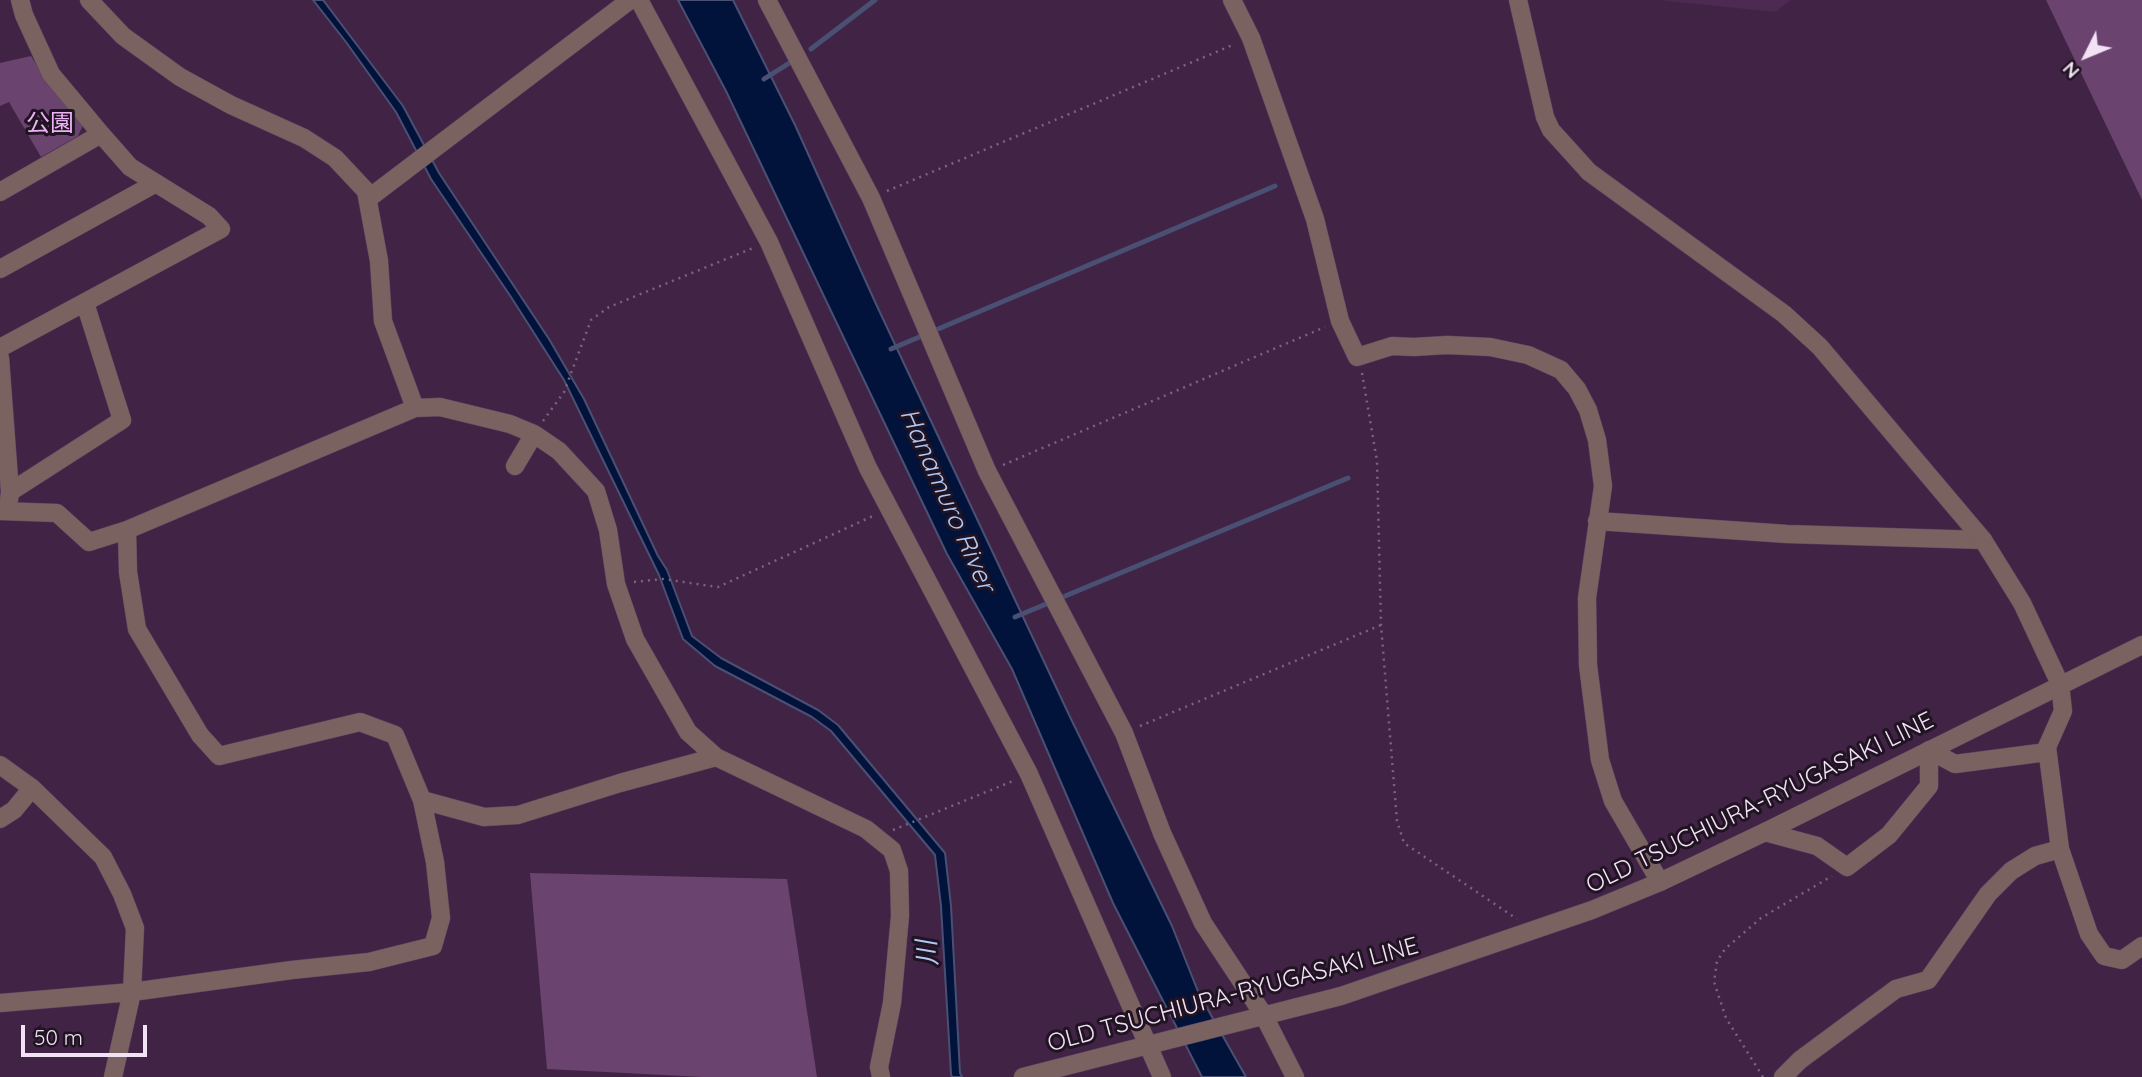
<!DOCTYPE html>
<html>
<head>
<meta charset="utf-8">
<style>
  body { margin:0 }
  #map { position:relative; width:2142px; height:1077px; overflow:hidden; background:#412445; font-family:Quicksand,sans-serif }
  canvas { display:block }
  .north { position:absolute; left:2051px; top:21px; width:70px; height:70px; -webkit-text-stroke:5px #201322; paint-order:stroke; rotate:227deg; font-size:19px; font-weight:700; line-height:28px; text-align:center; color:#f3e1f6 }
  .north::after { content:''; display:block; margin:auto; width:24px; height:32px; background:#f3e1f6; clip-path:polygon(50% 0,100% 100%,50% 72%,0 100%) }
  .scale { position:absolute; left:21px; top:1025px; width:126px; height:32px; box-sizing:border-box; border:4px solid #f3e1f6; border-top:0; padding-left:9px; font-size:21px; line-height:24px; white-space:nowrap; color:#f3e1f6; -webkit-text-stroke:5px #201322; paint-order:stroke }
</style>
</head>
<body>
<div id="map">
<canvas width="2142" height="1077"></canvas>
<div class="north">N</div>
<div class="scale">50 m</div>
</div>
<script>
const context = document.querySelector('canvas').getContext('2d');
context.lineJoin = 'round';
function fillPath(path, color) {
  context.fillStyle = color;
  context.fill(path, 'evenodd');
}
function toPath(rows) {
  const path = new Path2D();
  for (const r of rows) {
    path.moveTo(r[0], r[1]);
    for (let i = 2; i < r.length; i += 2) path.lineTo(r[i], r[i + 1]);
  }
  return path;
}
function trace(path, color, width, dash) {
  context.strokeStyle = color;
  context.lineWidth = width;
  context.lineCap = dash ? 'butt' : 'round';
  context.setLineDash(dash || []);
  context.stroke(path);
}
function drawText(font, color, halo, rows, align = 'center') {
  context.font = font + ' Quicksand,"Noto Sans JP",sans-serif';
  context.lineWidth = 6;
  context.setLineDash([]);
  context.textBaseline = 'middle';
  context.strokeStyle = halo;
  context.fillStyle = color;
  for (const [text, x, y, turn = 0] of rows) {
    context.save();
    context.translate(x, y);
    context.rotate((+turn || 0) * Math.PI / 180);
    context.textAlign = isNaN(turn) ? turn : align;
    if (halo) context.strokeText(text, 0, 0);
    context.fillText(text, 0, 0);
    context.restore();
  }
}
fillPath(toPath([
  [1658,0,1791,0,1775,12]
]), '#4c2a51');
fillPath(toPath([
  [2046,0,2142,0,2142,200],
  [31,56,52,89,84,123,78,136,41,157,9,102,0,106,0,63],
  [530,873,787,879,817,1077,703,1077,547,1069]
]), '#6a446f');
const water = toPath([
  [313,0,323,0,403,106,439,173,549,339,584,399,658,556,667,570,692,636,721,658,818,710,838,725,945,853,951,906,960,1073,962,1077,952,1077,951,1074,941,906,935,855,831,731,812,717,715,666,683,639,659,575,564,380,511,297,431,179,396,112,346,42,313,0],
  [678,0,733,0,795,125,876,304,1071,719,1172,926,1199,994,1246,1077,1202,1077,1113,903,1012,669,947,554,726,91,678,0]
]);
fillPath(water, '#01123b');
trace(water, '#4a5073', 2);
trace(toPath([
  [811,49,875,0],
  [764,79,791,62],
  [891,349,1275,186],
  [1015,617,1348,478]
]), '#4a5073', 5);
const minor = toPath([
  [89,0,123,36,180,77,231,105,304,138,335,158,366,191,379,261,383,321,415,408],
  [639,0,769,242,868,468,1029,774,1162,1077],
  [767,0,871,198,987,471,1124,733,1162,833,1203,923,1263,1014,1295,1077],
  [1232,0,1251,38,1315,219,1340,321,1357,357,1392,346,1414,347,1447,345,1490,347,1528,355,1561,370,1577,389,1588,410,1597,440,1603,486,1587,598,1588,665,1600,760,1613,801,1660,882],
  [0,192,101,134],
  [369,198,630,0],
  [0,269,156,183],
  [0,348,221,229,209,216,130,167,101,134,51,74,24,15,20,0],
  [0,358,10,492,9,500],
  [515,466,534,434],
  [10,492,122,420,85,303],
  [0,511,57,513,89,542,127,530,415,408,440,407,510,424,534,434,559,451,596,491,608,530,616,584,635,639,688,732,716,757,866,829,892,850,899,871,900,916,892,1003,879,1067,881,1077],
  [1597,521,1787,534,1983,540],
  [2060,684,2063,711,2047,747,2060,849,2089,934,2104,956,2122,960,2142,946],
  [0,765,32,788,103,857,122,894,135,928,132,992,113,1077],
  [422,800,484,817,518,815,620,783,716,757],
  [0,819,14,810,32,788],
  [1765,832,1817,846,1847,867,1889,835,1929,786,1929,750,1955,764,2047,752],
  [0,1003,132,992,292,970,369,962,433,946,441,918,435,862,422,800,395,735,360,722,219,756,200,735,137,629,128,572,127,530],
  [1783,1077,1800,1060,1896,989,1928,980,1988,894,2011,871,2035,856,2060,849]
]);
const tertiary = toPath([
  [1518,0,1545,117,1551,130,1589,172,1784,314,1820,347,1983,540,2022,603,2060,684],
  [1023,1077,1341,996,1592,910,1660,882,1765,832,2142,645]
]);
trace(minor, '#5d4261', 19);
trace(tertiary, '#5d4261', 19);
trace(toPath([
  [887,191,1235,44],
  [1362,373,1377,461,1381,625,1397,821,1404,843,1517,919],
  [543,421,564,392,591,320,609,307,753,248],
  [1003,465,1325,327],
  [634,582,663,579,718,587,873,516],
  [1140,726,1381,625],
  [893,830,1013,781],
  [1763,1077,1726,1018,1714,982,1717,961,1725,949,1761,918,1832,876]
]), '#7c6380', 2.5, [2, 5]);
trace(minor, '#796260', 18);
trace(tertiary, '#796260', 18);
drawText('24px', '#edb1f6', '#201322', [
  ["公園",50,124]
]);
drawText('24px', '#f3e1f6', '#201322', [
  ["OLD TSUCHIURA-RYUGASAKI LINE",1760,803,-26],
  ["OLD TSUCHIURA-RYUGASAKI LINE",1233,995,-15]
]);
drawText('italic 26px', '#b1caf7', '#201322', [
  ["Hanamuro River",947,500,66],
  ["川",928,953,-94]
]);
</script>
</body>
</html>
